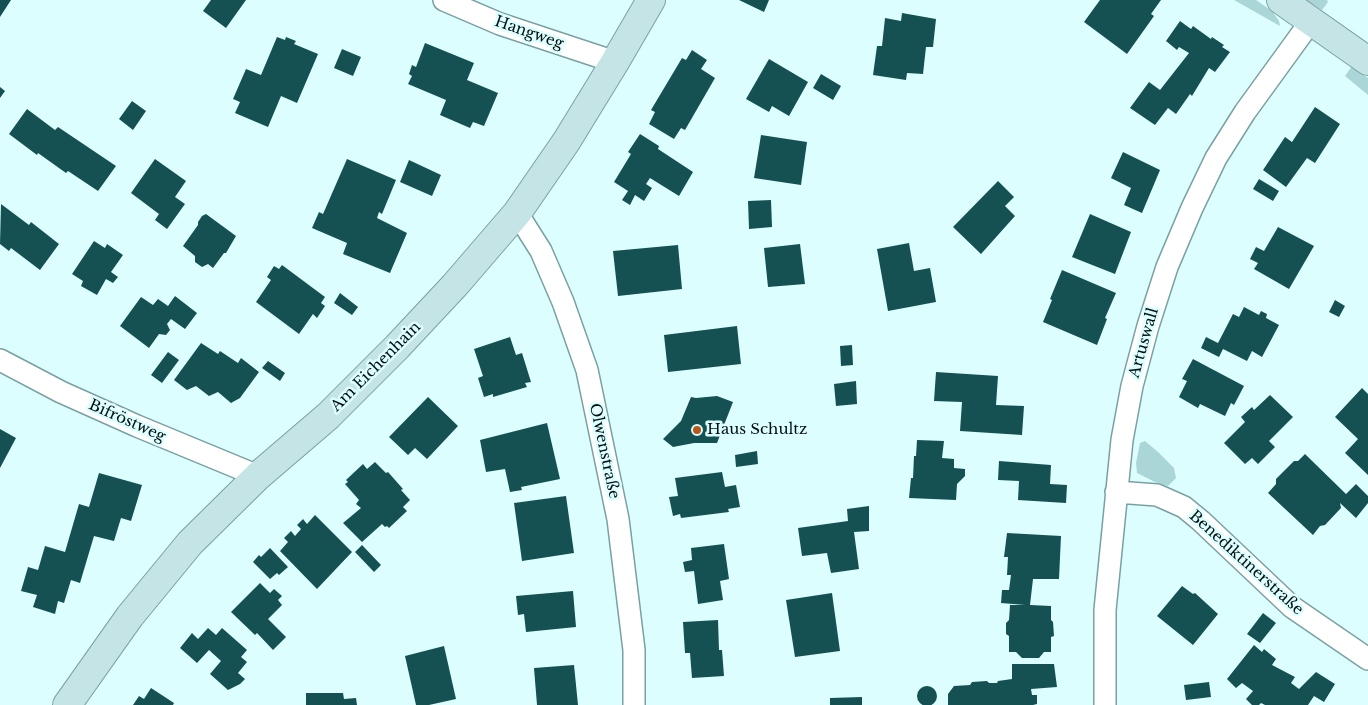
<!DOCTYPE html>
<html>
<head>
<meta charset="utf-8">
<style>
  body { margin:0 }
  canvas { display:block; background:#ddfeff }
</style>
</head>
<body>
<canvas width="1368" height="705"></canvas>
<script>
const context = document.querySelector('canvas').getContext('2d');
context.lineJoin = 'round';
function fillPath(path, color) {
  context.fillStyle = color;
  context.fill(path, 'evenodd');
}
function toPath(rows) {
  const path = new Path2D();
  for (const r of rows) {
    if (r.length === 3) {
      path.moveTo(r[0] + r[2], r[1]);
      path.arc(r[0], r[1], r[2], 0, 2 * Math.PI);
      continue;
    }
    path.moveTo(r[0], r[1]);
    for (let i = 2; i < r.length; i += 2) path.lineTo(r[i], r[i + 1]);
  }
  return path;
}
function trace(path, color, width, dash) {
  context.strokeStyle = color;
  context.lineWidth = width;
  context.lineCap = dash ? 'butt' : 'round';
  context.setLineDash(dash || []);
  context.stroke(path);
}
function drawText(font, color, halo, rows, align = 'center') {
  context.font = font + ' "Libre Baskerville",serif';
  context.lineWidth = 5;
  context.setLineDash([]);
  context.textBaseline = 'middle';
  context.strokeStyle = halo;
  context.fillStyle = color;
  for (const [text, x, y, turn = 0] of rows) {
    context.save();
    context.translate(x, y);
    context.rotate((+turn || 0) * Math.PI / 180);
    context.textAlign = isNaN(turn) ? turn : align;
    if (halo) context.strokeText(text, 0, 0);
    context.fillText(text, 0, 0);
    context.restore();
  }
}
fillPath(toPath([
  [1234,0,1256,0,1272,11,1279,21,1280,26],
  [1306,0,1327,0,1328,2,1322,10],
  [1352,66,1368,78,1368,95,1345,76],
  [1145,441,1158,452,1174,468,1176,478,1168,486,1155,482,1137,473,1136,463,1140,443]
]), '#aad6d7');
fillPath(toPath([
  [0,0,11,0,0,17],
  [211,0,246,0,226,28,203,11],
  [739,0,769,0,764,12],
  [1100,0,1161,0,1151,14,1154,16,1127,54,1084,22],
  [902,13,936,19,933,47,926,47,923,74,907,73,906,80,873,75,877,46,882,46,885,18,901,21],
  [1180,21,1191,29,1193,26,1211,39,1212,37,1224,45,1222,47,1230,52,1215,72,1209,68,1192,96,1190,94,1176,114,1168,108,1155,125,1130,108,1149,82,1160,90,1189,53,1179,47,1177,50,1166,41],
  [277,37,285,40,286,37,296,41,294,44,318,54,297,103,281,96,268,127,235,113,240,102,233,99,246,69,261,75],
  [425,43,474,63,467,80,498,93,484,126,473,122,470,128,440,115,446,100,408,84,412,76,409,74,412,65,416,67],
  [342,49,361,57,353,76,334,68],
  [692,50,707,60,701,69,715,78,685,130,681,128,674,139,649,124,655,112,651,110,682,58,686,60],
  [769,59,808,82,789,116,772,106,769,112,746,99],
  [821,74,841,86,833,100,813,88],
  [0,87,5,91,0,98],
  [132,101,146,111,133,130,119,119],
  [1315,107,1340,124,1315,163,1307,158,1286,187,1263,170,1285,137,1292,142],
  [27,109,55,130,58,127,116,166,98,191,68,171,66,173,38,153,37,155,9,134],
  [640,134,659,146,658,149,693,172,679,196,650,178,646,184,652,188,644,201,635,195,630,205,622,200,628,191,614,182,631,154,628,152],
  [761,135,807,142,801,185,754,178],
  [1123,152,1160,170,1142,213,1124,205,1131,188,1111,178],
  [155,159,186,181,175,197,185,204,167,229,155,220,159,214,131,193],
  [347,159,396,180,382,214,379,212,377,218,407,233,390,273,343,254,347,243,312,228,319,212,323,214],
  [409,160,441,175,432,196,400,182],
  [1259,179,1279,191,1273,201,1253,189],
  [998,181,1014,197,1005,206,1015,216,981,254,953,227],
  [771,200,772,227,749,229,748,201],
  [1,204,29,225,31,222,59,244,40,270,11,248,9,251,0,244],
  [206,214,236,236,226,253,224,253,213,268,208,264,202,267,195,262,195,256,183,246,198,225,198,222,202,216],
  [1090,214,1131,232,1115,274,1072,257],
  [1278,227,1314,246,1289,289,1254,269,1258,263,1250,259,1256,247,1264,251],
  [94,241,105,248,107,244,123,255,111,272,118,277,113,283,106,279,97,295,81,286,83,281,72,274],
  [909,243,914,271,930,268,936,302,888,311,877,249],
  [800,244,805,284,768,287,764,248],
  [678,245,682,289,618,296,613,251],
  [282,265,325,297,321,303,325,306,317,318,313,314,299,334,256,302,271,280,267,277,274,266,279,269],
  [1062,270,1116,293,1105,318,1107,319,1097,345,1043,322,1052,300,1050,299],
  [340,293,358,307,352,315,334,303],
  [175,296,197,313,185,329,171,319,167,324,170,330,166,335,159,334,149,348,120,326,141,297,153,305,158,299,168,306],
  [1335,300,1345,306,1339,317,1329,312],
  [1244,307,1259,315,1261,311,1267,314,1266,318,1279,325,1262,357,1252,351,1247,361,1223,349,1219,357,1201,348,1206,337,1218,343,1233,314,1239,317],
  [737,326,741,364,668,372,664,335],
  [510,337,516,355,522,353,531,382,525,383,527,387,493,397,493,394,484,397,478,378,483,376,474,349],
  [201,343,218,354,220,351,238,363,241,358,259,372,240,398,231,403,218,392,209,396,196,386,187,390,174,380],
  [852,345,853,365,841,366,840,346],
  [168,352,179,360,162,383,151,375],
  [1193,359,1244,386,1234,405,1231,403,1225,416,1200,404,1198,408,1179,397,1187,381,1182,379],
  [268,361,285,373,280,381,262,368],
  [936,372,998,376,996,405,1024,406,1022,435,960,431,962,402,934,401],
  [856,381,857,404,836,406,834,384],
  [1362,388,1368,394,1368,475,1345,453,1358,439,1335,417],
  [1270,395,1293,417,1269,441,1275,447,1258,464,1252,458,1245,464,1224,443,1245,422,1241,417,1252,407,1254,410],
  [717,396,733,402,717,443,694,443,673,447,663,439,681,421,691,397,696,398],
  [428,397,458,426,427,459,415,448,408,455,389,437],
  [547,423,560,479,521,487,522,490,510,492,505,469,486,472,480,440],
  [0,429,16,438,0,468],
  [917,440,944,441,942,458,954,459,954,468,965,469,965,476,957,484,956,500,909,498,911,478,913,478,914,456,916,456],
  [757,451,758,464,736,467,735,455],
  [1305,454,1346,494,1356,484,1368,496,1368,503,1356,518,1340,503,1341,508,1325,525,1320,526,1313,535,1268,493,1276,484,1276,479,1294,461,1298,461],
  [999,461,1051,465,1050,484,1067,485,1066,503,1018,500,1019,481,998,480],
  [375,462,386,473,388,472,403,489,401,490,410,500,403,507,407,511,389,528,387,526,385,527,382,524,362,542,343,523,361,508,356,504,359,500,345,484,348,482,346,480,363,464,367,469],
  [722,472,725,487,736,485,740,507,728,509,729,512,681,518,680,514,673,516,669,497,678,496,675,478],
  [99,473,142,485,131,521,121,518,114,541,94,536,80,583,71,580,64,603,58,601,55,614,33,607,37,595,21,591,28,567,38,570,45,546,65,552,79,504,89,507],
  [566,496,574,553,522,561,514,503],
  [869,506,869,531,854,532,859,569,831,573,827,553,802,556,798,528,848,521,847,509],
  [315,515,352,552,317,589,280,551,288,542,284,538,291,531,295,536,301,529,297,525,303,519,307,524],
  [1007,533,1061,536,1059,579,1033,579,1030,605,1051,606,1051,620,1053,622,1054,636,1051,637,1051,652,1044,652,1039,658,1022,658,1016,652,1009,652,1009,636,1006,634,1006,623,1009,620,1010,605,1025,605,1001,603,1002,590,1009,590,1011,575,1007,575,1008,557,1004,557],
  [724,544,729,579,720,581,723,600,698,604,694,571,685,572,683,562,692,560,691,548],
  [362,545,381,565,374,572,355,552],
  [270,548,288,567,279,575,277,573,270,579,253,562,259,555,261,557],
  [260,583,270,593,274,589,282,596,278,600,282,605,268,619,286,637,273,650,257,633,255,635,231,612],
  [1182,586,1193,594,1195,593,1218,614,1193,645,1157,616],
  [573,591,576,627,526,632,524,614,518,615,516,596],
  [832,593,840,651,795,657,786,600],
  [1263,613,1276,623,1260,643,1247,634],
  [718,620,719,650,722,650,724,676,692,678,690,653,685,653,683,622],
  [208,628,216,635,222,628,247,650,241,657,247,662,238,673,245,679,240,684,228,690,210,674,221,661,209,650,197,663,180,648,192,633,198,639],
  [1254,645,1262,652,1264,649,1276,659,1272,665,1295,677,1291,683,1299,689,1316,672,1335,684,1324,702,1314,696,1308,705,1265,705,1261,703,1259,705,1252,705,1246,699,1253,691,1242,683,1236,688,1227,679],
  [444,646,456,699,429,705,416,705,405,656],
  [1012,664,1054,664,1057,687,1031,689,1032,695,1037,695,1037,704,1033,705,948,705,948,694,954,686,970,685,972,682,987,681,989,683,997,683,998,681,1012,679],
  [574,665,578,705,537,705,534,668],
  [1209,682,1211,697,1186,700,1184,685],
  [927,696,10],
  [151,688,174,703,173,705,133,705,139,696,144,699],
  [306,693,343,693,344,699,356,698,357,705,306,705],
  [862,697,862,705,830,705,830,698]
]), '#155152');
const street = toPath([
  [444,0,500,24,615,62],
  [517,213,541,251,563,302,587,370,618,519,634,650,634,705],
  [0,360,61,392,137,426,258,476],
  [1116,492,1157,495,1184,507,1201,521,1292,607,1368,659],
  [1105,705,1105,610,1122,440,1132,386,1148,326,1167,267,1192,208,1216,158,1245,112,1311,21]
]);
const secondary = toPath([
  [1281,0,1368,61],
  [67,705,130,616,190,543,258,476,328,416,397,347,455,285,517,213,566,142,615,62,651,0]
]);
trace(street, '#7aa1a2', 24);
trace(secondary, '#7aa1a2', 30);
trace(street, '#fff', 21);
trace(secondary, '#c4e4e5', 28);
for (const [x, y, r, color] of [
  [697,430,5,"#b9581a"]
]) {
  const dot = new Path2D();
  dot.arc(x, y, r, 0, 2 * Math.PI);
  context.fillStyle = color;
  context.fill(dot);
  trace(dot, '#ddfeff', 2);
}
drawText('15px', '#020f0f', '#ddfeff', [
  ["Hangweg",529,33,19],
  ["Artuswall",1144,343,-74],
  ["Am Eichenhain",376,367,-45],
  ["Bifröstweg",127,421,24],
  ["Olwenstraße",604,451,78],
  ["Benediktinerstraße",1246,563,42]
]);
drawText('15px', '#020f0f', '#ddfeff', [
  ["Haus Schultz",707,430]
], 'left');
</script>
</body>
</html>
